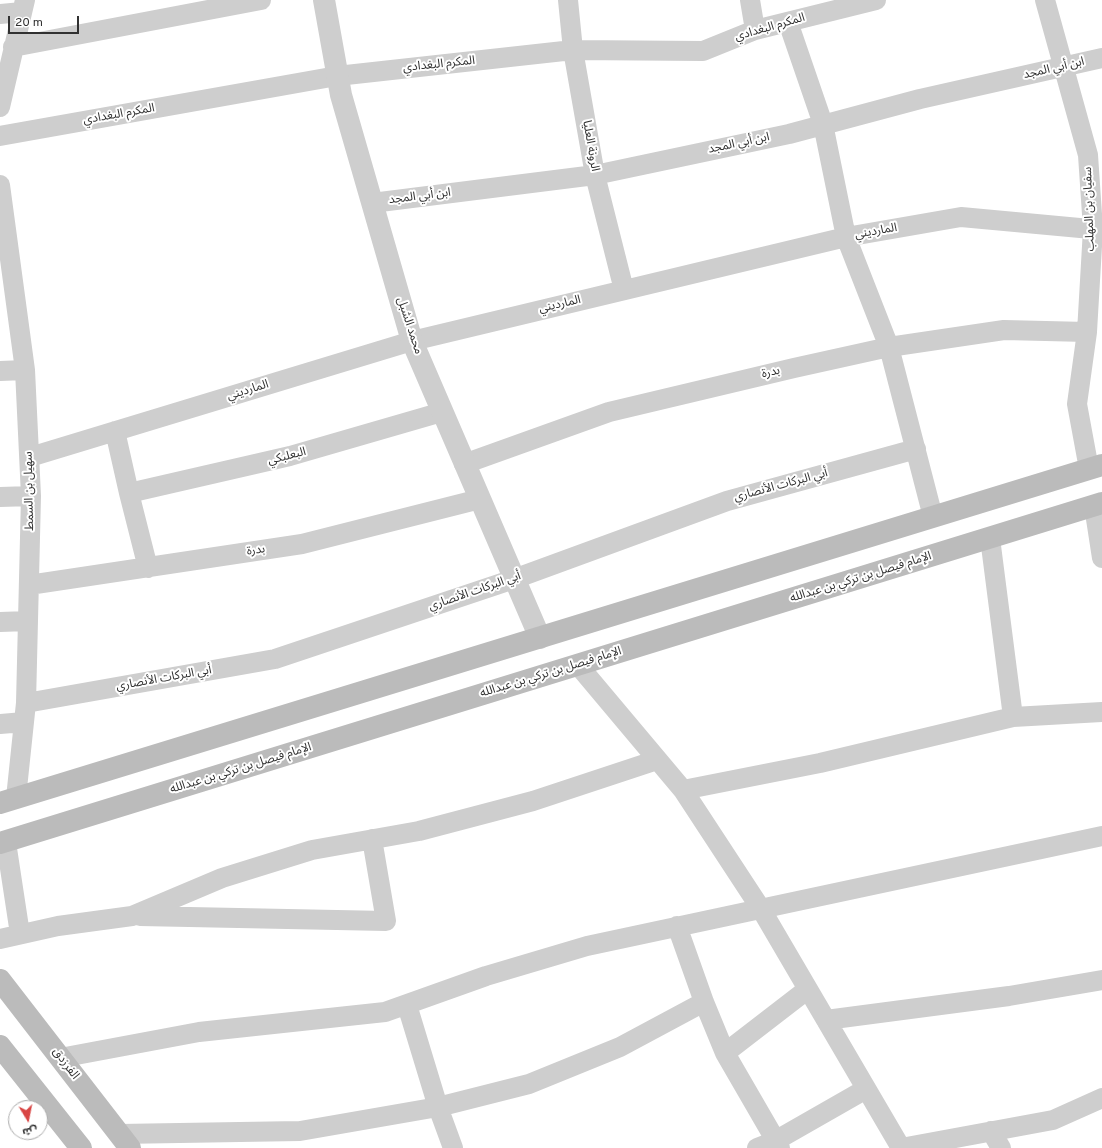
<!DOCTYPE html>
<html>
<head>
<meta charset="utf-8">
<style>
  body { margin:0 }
  #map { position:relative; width:1102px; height:1148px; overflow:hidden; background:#fff; font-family:Overpass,"Noto Sans Arabic",sans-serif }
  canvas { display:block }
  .north { position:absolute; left:8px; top:1100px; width:40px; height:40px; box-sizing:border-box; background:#fff; border:1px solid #adadad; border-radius:50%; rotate:170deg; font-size:11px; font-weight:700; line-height:16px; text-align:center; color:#313131 }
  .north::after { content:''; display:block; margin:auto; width:14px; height:18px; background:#d84543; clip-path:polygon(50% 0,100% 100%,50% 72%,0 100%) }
  .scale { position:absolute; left:8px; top:16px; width:71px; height:18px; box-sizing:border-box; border:2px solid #313131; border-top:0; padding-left:5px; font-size:12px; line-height:14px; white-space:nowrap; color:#313131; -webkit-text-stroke:3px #fff; paint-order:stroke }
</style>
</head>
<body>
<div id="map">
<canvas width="1102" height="1148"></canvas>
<div class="north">ش</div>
<div class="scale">20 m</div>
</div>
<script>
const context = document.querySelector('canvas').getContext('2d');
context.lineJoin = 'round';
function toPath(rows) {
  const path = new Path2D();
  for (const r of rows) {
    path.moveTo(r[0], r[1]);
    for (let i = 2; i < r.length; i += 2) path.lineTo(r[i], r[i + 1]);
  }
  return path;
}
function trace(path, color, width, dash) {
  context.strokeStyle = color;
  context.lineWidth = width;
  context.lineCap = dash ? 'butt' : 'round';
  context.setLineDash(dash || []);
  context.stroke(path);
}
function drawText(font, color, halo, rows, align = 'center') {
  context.font = font + ' Overpass,"Noto Sans Arabic",sans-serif';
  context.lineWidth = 4;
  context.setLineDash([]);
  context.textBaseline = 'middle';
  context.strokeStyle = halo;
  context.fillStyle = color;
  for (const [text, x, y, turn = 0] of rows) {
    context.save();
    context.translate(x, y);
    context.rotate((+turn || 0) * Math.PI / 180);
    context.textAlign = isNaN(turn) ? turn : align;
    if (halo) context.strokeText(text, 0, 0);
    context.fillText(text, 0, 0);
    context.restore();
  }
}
trace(toPath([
  [568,0,573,50,595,175,624,290],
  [750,0,755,30],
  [1045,0,1088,155,1093,229,1087,332,1077,404,1089,469],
  [0,14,22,12],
  [788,22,823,124,846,237,889,347,933,517],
  [13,47,261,0],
  [0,107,25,0],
  [0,136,337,76,573,50,703,51,755,30,876,0],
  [0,185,25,370,31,496,26,703,16,798],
  [372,203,595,175,789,134,920,99,1102,58],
  [0,371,25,370],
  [115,431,129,493,148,568],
  [30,457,412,341,846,237,961,217,1102,230],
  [464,464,609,412,794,368,889,347,1004,330,1087,332],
  [129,493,290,456,442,412],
  [0,497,31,496],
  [1094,506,1102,558],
  [990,538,1013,717],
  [29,585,302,544,480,499],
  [0,622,28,621],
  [578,665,683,790,761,909,901,1148],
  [26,703,275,659,514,579,727,501,916,449],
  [0,724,24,722],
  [683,790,820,763,1013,717,1102,712],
  [6,842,20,934],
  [140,916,386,921,372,839],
  [677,926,704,1002,725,1053,780,1148],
  [0,939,58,926,132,916,222,878,312,850,419,831,533,801,657,760],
  [407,1005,438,1107,453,1148],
  [826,1020,1009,996,1102,980],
  [725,1053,808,989],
  [60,1058,199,1032,385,1012,486,976,587,946,1102,836],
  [991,1131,1001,1148],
  [119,1134,300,1131,438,1107,529,1084,620,1047,704,1002],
  [757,1148,775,1141,866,1089],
  [901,1148,1053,1120,1102,1098]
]), '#cecece', 20);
trace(toPath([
  [324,0,341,95,412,341,540,638]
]), '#cecece', 22);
trace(toPath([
  [0,803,1102,465],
  [0,843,1102,503],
  [0,980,130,1148],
  [0,1046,81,1148]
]), '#bbb', 22);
drawText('12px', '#313131', '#fff', [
  ["المكرم البغدادي",770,28,-16],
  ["المكرم البغدادي",439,65,-6],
  ["ابن أبي المجد",1054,69,-13],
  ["المكرم البغدادي",119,115,-10],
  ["ابن أبي المجد",739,144,-12],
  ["الرونة العليا",590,146,80],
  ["ابن أبي المجد",420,197,-7],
  ["سفيان بن المهلب",1090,209,-92],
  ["المارديني",876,232,-10],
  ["المارديني",560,305,-13],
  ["محمد الشبل",409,326,72],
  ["بدرة",771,373,-13],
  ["المارديني",248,391,-17],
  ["البعلبكي",287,457,-14],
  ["أبي البركات الأنصاري",781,486,-15],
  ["سهيل بن السمط",30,491,-91],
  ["بدرة",256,551,-9],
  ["الإمام فيصل بن تركي بن عبدالله",861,578,-17],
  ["أبي البركات الأنصاري",475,592,-19],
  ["الإمام فيصل بن تركي بن عبدالله",551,673,-17],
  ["أبي البركات الأنصاري",164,679,-10],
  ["الإمام فيصل بن تركي بن عبدالله",241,769,-17],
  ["الفرزدق",65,1064,53]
]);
</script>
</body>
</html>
